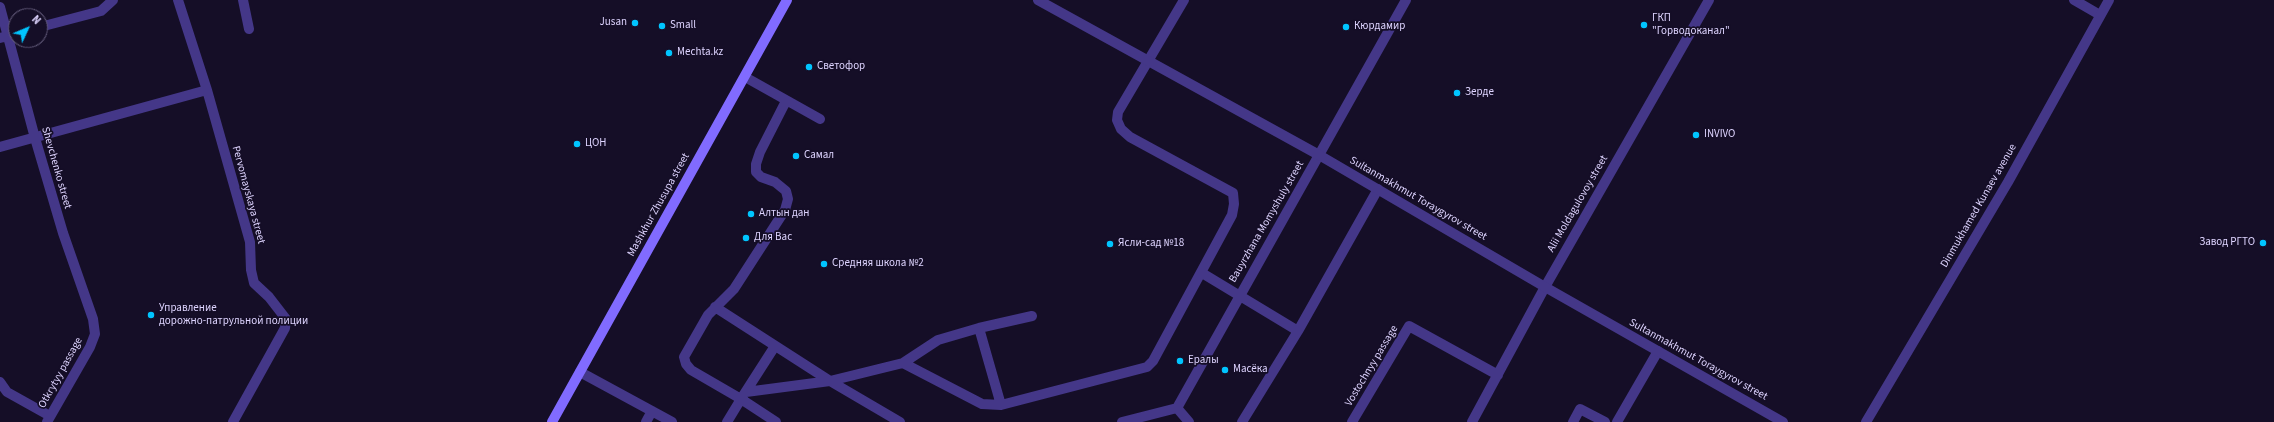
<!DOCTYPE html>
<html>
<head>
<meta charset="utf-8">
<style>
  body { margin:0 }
  #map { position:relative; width:2274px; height:422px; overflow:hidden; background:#150e27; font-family:"Source Sans 3",sans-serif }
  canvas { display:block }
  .north { position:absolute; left:8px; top:8px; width:40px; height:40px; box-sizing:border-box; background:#150e27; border:1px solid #655d7d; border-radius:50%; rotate:46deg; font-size:11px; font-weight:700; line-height:16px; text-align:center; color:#ded4ff }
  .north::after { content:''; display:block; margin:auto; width:14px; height:18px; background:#00c5ff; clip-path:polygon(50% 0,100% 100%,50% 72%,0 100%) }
</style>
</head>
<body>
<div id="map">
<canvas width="2274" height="422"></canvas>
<div class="north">N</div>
</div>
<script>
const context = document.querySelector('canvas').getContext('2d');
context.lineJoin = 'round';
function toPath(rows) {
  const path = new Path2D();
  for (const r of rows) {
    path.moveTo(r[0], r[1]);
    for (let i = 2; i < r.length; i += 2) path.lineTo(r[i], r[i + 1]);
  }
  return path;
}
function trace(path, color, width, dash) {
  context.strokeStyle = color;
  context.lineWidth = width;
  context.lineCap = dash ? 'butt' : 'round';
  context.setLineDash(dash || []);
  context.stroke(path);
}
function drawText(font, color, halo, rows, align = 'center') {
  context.font = font + ' "Source Sans 3",sans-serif';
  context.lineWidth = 3.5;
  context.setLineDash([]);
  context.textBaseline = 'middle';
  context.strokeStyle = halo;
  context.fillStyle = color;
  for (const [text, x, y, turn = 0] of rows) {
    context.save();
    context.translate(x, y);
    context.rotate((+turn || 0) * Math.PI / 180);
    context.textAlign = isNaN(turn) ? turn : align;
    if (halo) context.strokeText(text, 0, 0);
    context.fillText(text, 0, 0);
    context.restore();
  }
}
trace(toPath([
  [178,0,207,90,250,242,251,270,254,283,269,297,286,319,285,328,233,422],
  [243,0,249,29],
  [2074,0,2100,15],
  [0,7,35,138,63,233,93,319,95,334,90,347,47,422],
  [40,27,101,11,113,0],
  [0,38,16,34],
  [745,77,820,119],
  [0,147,207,90],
  [1202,273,1298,331],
  [715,307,830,381,900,422],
  [979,328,1001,405],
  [775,346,741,399,776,422],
  [903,363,938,340,979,328,1032,316],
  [580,372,672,422],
  [0,382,7,392,50,416],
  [746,392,830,381,903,363,982,404,1001,405,1147,367,1153,361,1232,215,1234,204,1233,193,1130,137,1121,129,1117,120,1118,112,1184,0],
  [1177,408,1189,422],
  [646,422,652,411],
  [727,422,741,399,691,370,686,364,684,357,708,315,734,289,785,210,788,199,786,191,775,182,761,177,756,172,756,164,760,152,786,101],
  [1122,422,1177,408,1406,0],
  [1242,422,1298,331,1378,189],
  [1352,422,1409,326,1498,375],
  [1472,422,1545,287,1709,0],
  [1573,422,1580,409,1605,422],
  [1617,422,1658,351]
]), '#443788', 10);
trace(toPath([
  [1038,0,1319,155,1545,287,1783,422],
  [1866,422,2008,182,2109,0]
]), '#443788', 10);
trace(toPath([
  [552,422,787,0]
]), '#816bff', 10);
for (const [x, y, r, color] of [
  [635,23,4,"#00c5ff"],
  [1644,25,4,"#00c5ff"],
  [662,26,4,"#00c5ff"],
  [1346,27,4,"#00c5ff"],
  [669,53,4,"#00c5ff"],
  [809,67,4,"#00c5ff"],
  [1457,93,4,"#00c5ff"],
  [1696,135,4,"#00c5ff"],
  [577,144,4,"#00c5ff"],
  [796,156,4,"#00c5ff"],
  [751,214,4,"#00c5ff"],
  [746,238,4,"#00c5ff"],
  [2263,243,4,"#00c5ff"],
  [1110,244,4,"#00c5ff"],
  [824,264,4,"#00c5ff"],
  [151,315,4,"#00c5ff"],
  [1180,361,4,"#00c5ff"],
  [1225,370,4,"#00c5ff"]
]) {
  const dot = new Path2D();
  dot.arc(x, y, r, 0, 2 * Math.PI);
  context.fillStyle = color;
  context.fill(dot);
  trace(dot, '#150e27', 1.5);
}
drawText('11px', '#ded4ff', '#150e27', [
  ["ГКП",1652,19],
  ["\"Горводоканал\"",1652,32],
  ["Jusan",627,23,"right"],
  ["Small",670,26],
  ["Кюрдамир",1354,27],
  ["Mechta.kz",677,53],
  ["Светофор",817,67],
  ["Зерде",1465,93],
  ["INVIVO",1704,135],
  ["ЦОН",585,144],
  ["Самал",804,156],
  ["Алтын дан",759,214],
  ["Для Вас",754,238],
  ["Завод РГТО",2255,243,"right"],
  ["Ясли-сад №18",1118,244],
  ["Средняя школа №2",832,264],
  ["Управление",159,309],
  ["дорожно-патрульной полиции",159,322],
  ["Ералы",1188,361],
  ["Масёка",1233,370]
], 'left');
drawText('11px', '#ded4ff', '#150e27', [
  ["Shevchenko street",56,168,74],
  ["Pervomayskaya street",248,195,75],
  ["Sultanmakhmut Toraygyrov street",1418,199,30],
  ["Alii Moldagulovoy street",1578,204,-60],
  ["Mashkhur Zhusupa street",659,205,-61],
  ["Dinmukhamed Kunaev avenue",1979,206,-60],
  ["Bauyrzhana Momyshuly street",1267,222,-60],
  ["Sultanmakhmut Toraygyrov street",1698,360,29],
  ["Vostochnyy passage",1372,366,-59],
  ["Otkrytyy passage",61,373,-61]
]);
</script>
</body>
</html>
